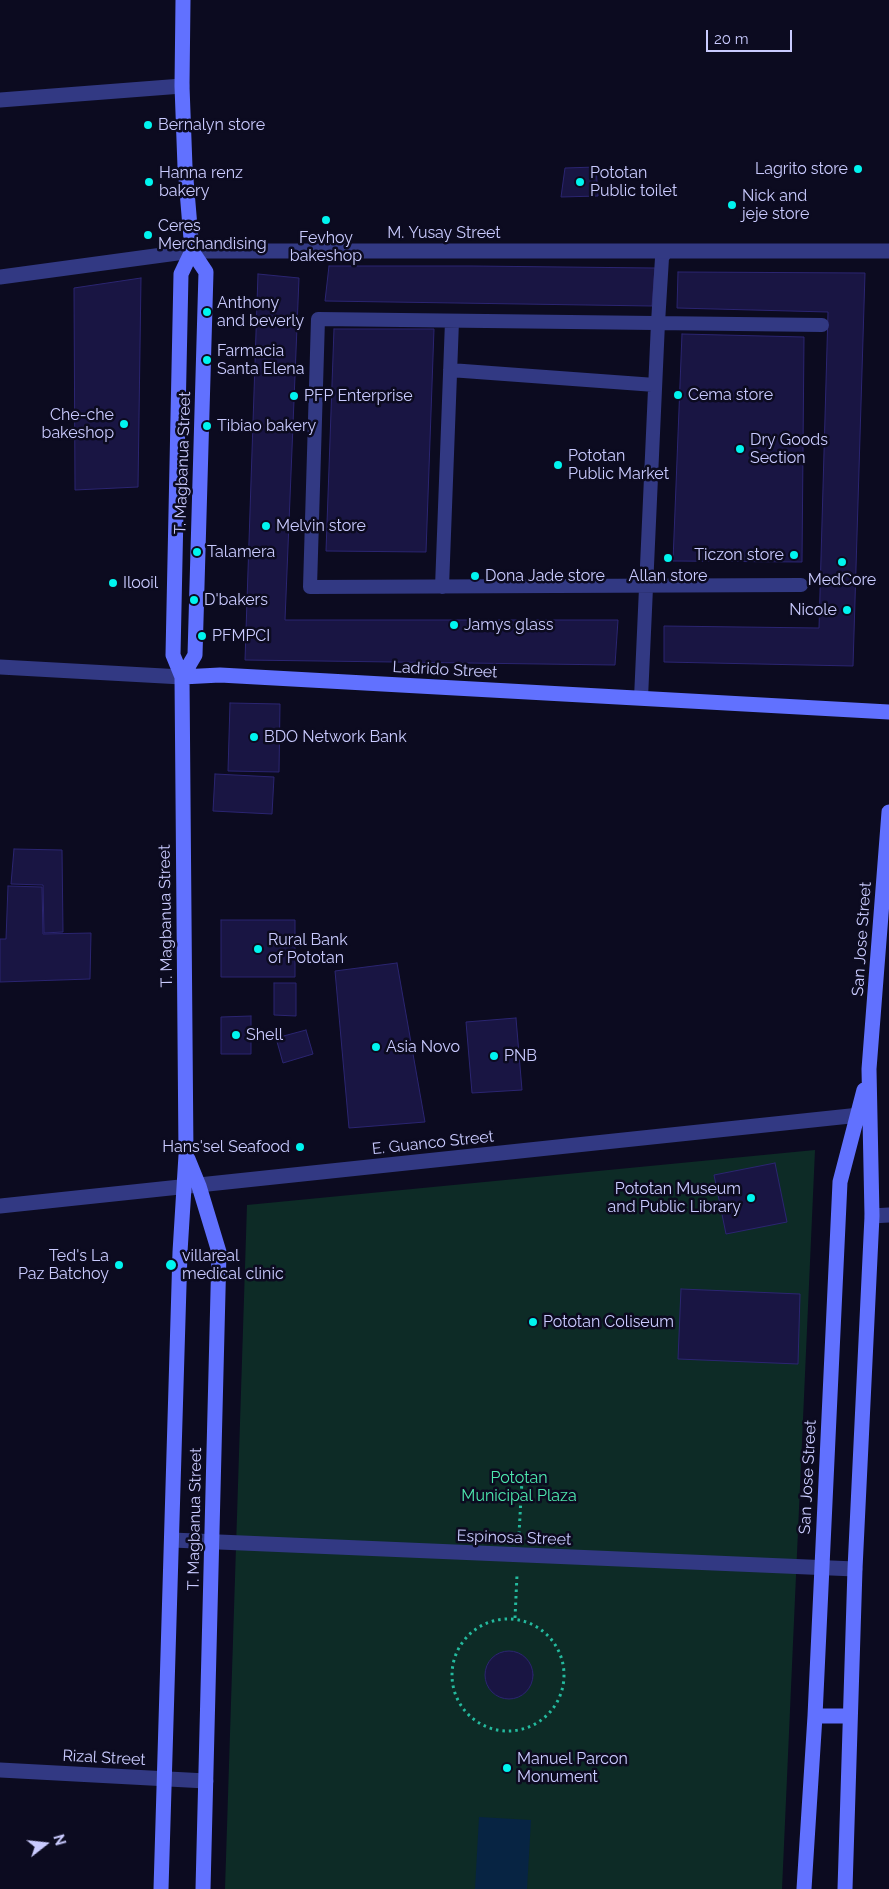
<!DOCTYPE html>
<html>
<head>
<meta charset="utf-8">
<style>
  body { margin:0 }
  #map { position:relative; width:889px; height:1889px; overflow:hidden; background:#0c0b20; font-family:Raleway,sans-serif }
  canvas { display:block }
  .north { position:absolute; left:20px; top:1819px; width:50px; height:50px; -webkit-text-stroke:4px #0c0b20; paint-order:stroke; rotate:74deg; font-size:14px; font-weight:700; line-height:20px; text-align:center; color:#cacbff }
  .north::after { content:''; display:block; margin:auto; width:18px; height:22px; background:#cacbff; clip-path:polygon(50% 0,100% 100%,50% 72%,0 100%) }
  .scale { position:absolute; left:706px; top:30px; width:86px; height:22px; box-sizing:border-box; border:2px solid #cacbff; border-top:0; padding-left:6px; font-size:15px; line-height:18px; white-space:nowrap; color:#cacbff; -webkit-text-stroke:4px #0c0b20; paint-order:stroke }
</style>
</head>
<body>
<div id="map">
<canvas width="889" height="1889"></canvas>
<div class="north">N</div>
<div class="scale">20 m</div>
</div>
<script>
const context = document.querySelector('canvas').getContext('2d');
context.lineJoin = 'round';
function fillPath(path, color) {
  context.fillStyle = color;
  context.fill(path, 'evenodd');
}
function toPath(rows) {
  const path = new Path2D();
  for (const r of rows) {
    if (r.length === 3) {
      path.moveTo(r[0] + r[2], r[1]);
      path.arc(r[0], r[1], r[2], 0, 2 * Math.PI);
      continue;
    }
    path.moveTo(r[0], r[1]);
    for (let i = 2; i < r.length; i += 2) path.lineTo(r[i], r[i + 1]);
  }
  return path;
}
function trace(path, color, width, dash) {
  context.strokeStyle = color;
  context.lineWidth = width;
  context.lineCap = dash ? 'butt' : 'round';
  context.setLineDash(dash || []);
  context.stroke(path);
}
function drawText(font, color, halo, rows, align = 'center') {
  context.font = font + ' Raleway,sans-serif';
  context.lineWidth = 5;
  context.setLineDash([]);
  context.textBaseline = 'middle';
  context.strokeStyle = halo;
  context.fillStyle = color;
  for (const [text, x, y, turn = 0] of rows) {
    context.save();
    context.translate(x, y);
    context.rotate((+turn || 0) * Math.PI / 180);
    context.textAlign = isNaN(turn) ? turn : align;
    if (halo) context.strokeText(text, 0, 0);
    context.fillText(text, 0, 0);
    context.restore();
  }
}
fillPath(toPath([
  [815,1150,782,1889,225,1889,247,1205]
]), '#0d2b26');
fillPath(toPath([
  [479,1817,531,1820,527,1889,475,1889]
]), '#072443');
const building = toPath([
  [596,167,598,196,561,197,565,168,596,167],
  [329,266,472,266,655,268,652,306,325,301,329,266],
  [678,272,865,273,853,666,664,662,664,626,819,628,828,312,677,308,678,272],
  [258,274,299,278,285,620,618,620,615,665,245,660,258,274],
  [141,278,138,487,75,490,74,288,141,278],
  [334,329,434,329,426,552,326,551,334,329],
  [682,334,804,337,802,562,673,561,682,334],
  [230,703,280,704,279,772,228,771,230,703],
  [215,774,274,777,272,814,213,811,215,774],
  [14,849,62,850,63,932,44,933,43,885,11,884,14,849],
  [8,886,42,887,43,934,91,933,90,979,0,982,0,939,6,939,8,886],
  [221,920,295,920,295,977,221,977,221,920],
  [397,963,425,1122,349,1128,335,971,397,963],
  [274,983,296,983,296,1016,274,1015,274,983],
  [251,1016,251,1054,221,1054,221,1017,251,1016],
  [516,1018,522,1090,472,1093,466,1022,516,1018],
  [306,1030,313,1054,283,1063,276,1038,306,1030],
  [775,1163,787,1222,726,1234,714,1175,775,1163],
  [681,1289,800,1294,798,1364,678,1359,681,1289],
  [509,1675,24]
]);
fillPath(building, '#191543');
trace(building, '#2b2571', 1);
trace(toPath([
  [519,1534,522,1480],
  [515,1618,517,1575],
  [508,1675,56]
]), '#24ba9e', 3, [2.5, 4]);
trace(toPath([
  [450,370,655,385],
  [801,585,310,587,318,319,822,325],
  [442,587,452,321],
  [641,698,658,323,662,258,666,251]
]), '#323983', 14);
trace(toPath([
  [0,100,182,86],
  [0,277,192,251,889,251],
  [0,667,182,677],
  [0,1206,869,1114],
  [872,1216,889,1215],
  [172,1540,855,1569],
  [0,1770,206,1781]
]), '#323983', 15);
trace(toPath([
  [182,677,220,675,889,712],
  [182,677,195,655,206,272,192,251,185,167,182,86,183,0],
  [188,1159,199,1186,219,1252,203,1889],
  [815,1716,850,1716],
  [161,1889,180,1252,186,1155,182,677,173,655,181,274,192,251],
  [804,1889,815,1716,840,1182,864,1090],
  [845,1889,855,1569,872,1216,869,1069,889,812]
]), '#6171ff', 15);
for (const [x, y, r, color] of [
  [148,125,5,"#00f5ef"],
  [858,169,5,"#00f5ef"],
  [149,182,5,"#00f5ef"],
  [580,182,5,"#00f5ef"],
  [732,205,5,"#00f5ef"],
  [326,220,5,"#00f5ef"],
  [148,235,5,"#00f5ef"],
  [207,312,5,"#00f5ef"],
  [207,360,5,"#00f5ef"],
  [678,395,5,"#00f5ef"],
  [294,396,5,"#00f5ef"],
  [124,424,5,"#00f5ef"],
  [207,426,5,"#00f5ef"],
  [740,449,5,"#00f5ef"],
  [558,465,5,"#00f5ef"],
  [266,526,5,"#00f5ef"],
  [197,552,5,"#00f5ef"],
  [794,555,5,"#00f5ef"],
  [668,558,5,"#00f5ef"],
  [842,562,5,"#00f5ef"],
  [475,576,5,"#00f5ef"],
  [113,583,5,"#00f5ef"],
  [194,600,5,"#00f5ef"],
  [847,610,5,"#00f5ef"],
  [454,625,5,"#00f5ef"],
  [202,636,5,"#00f5ef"],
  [254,737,5,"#00f5ef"],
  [258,949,5,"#00f5ef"],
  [236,1035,5,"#00f5ef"],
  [376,1047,5,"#00f5ef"],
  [494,1056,5,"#00f5ef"],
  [300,1147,5,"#00f5ef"],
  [751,1198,5,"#00f5ef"],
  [119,1265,5,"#00f5ef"],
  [171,1265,6,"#00f5ef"],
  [533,1322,5,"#00f5ef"],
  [507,1768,5,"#00f5ef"]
]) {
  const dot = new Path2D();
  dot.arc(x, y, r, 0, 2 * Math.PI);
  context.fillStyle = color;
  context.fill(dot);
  trace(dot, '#0c0b20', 2);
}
drawText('16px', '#cacbff', '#0c0b20', [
  ["Bernalyn store",158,125],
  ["Lagrito store",848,169,"right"],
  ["Hanna renz",159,173],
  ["bakery",159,191],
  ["Pototan",590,173],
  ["Public toilet",590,191],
  ["Nick and",742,196],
  ["jeje store",742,214],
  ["Ceres",158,226],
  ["Merchandising",158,244],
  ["Fevhoy",326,238,"center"],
  ["bakeshop",326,256,"center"],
  ["Anthony",217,303],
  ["and beverly",217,321],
  ["Farmacia",217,351],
  ["Santa Elena",217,369],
  ["Cema store",688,395],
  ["PFP Enterprise",304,396],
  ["Che-che",114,415,"right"],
  ["bakeshop",114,433,"right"],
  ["Tibiao bakery",217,426],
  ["Dry Goods",750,440],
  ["Section",750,458],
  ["Pototan",568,456],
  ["Public Market",568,474],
  ["Melvin store",276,526],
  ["Talamera",207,552],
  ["Ticzon store",784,555,"right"],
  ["Dona Jade store",485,576],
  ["Allan store",668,576,"center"],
  ["MedCore",842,580,"center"],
  ["Ilooil",123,583],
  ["D'bakers",204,600],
  ["Nicole",837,610,"right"],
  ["Jamys glass",464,625],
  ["PFMPCI",212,636],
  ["BDO Network Bank",264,737],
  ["Rural Bank",268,940],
  ["of Pototan",268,958],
  ["Shell",246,1035],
  ["Asia Novo",386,1047],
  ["PNB",504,1056],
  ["Hans'sel Seafood",290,1147,"right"],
  ["Pototan Museum",741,1189,"right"],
  ["and Public Library",741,1207,"right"],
  ["Ted's La",109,1256,"right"],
  ["Paz Batchoy",109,1274,"right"],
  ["villareal",182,1256],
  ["medical clinic",182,1274],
  ["Pototan Coliseum",543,1322],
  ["Manuel Parcon",517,1759],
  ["Monument",517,1777]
], 'left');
drawText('16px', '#cacbff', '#0c0b20', [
  ["M. Yusay Street",444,233],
  ["T. Magbanua Street",183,463,-88],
  ["Ladrido Street",445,670,3],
  ["T. Magbanua Street",166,916,-91],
  ["San Jose Street",862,939,-86],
  ["E. Guanco Street",433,1143,-6],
  ["San Jose Street",808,1477,-87],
  ["T. Magbanua Street",195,1519,-89],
  ["Espinosa Street",514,1538,2],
  ["Rizal Street",104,1758,3]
]);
drawText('16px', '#4de8ae', '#0c0b20', [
  ["Pototan",519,1478],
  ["Municipal Plaza",519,1496]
]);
</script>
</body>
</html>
